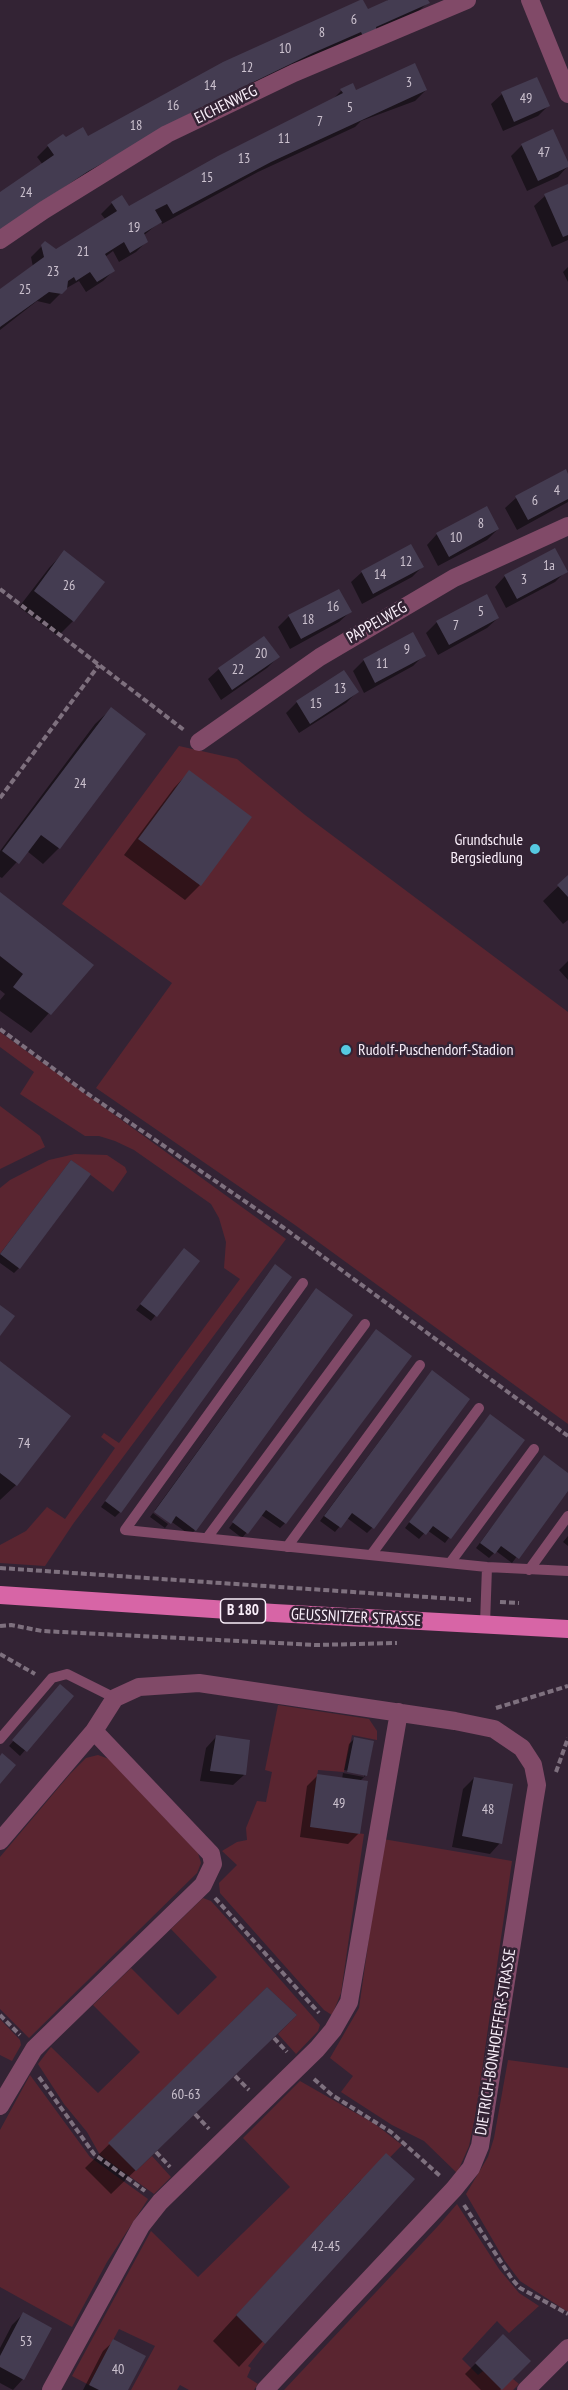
<!DOCTYPE html>
<html>
<head>
<meta charset="utf-8">
<style>
  body { margin:0 }
  canvas { display:block; background:#332334 }
</style>
</head>
<body>
<canvas width="568" height="2390"></canvas>
<script>
const context = document.querySelector('canvas').getContext('2d');
context.lineJoin = 'round';
function fillPath(path, color) {
  context.fillStyle = color;
  context.fill(path, 'evenodd');
}
function toPath(rows) {
  const path = new Path2D();
  for (const r of rows) {
    path.moveTo(r[0], r[1]);
    for (let i = 2; i < r.length; i += 2) path.lineTo(r[i], r[i + 1]);
  }
  return path;
}
function trace(path, color, width, dash) {
  context.strokeStyle = color;
  context.lineWidth = width;
  context.lineCap = dash ? 'butt' : 'round';
  context.setLineDash(dash || []);
  context.stroke(path);
}
function drawText(font, color, halo, rows, align = 'center') {
  context.font = font + ' "PT Sans Narrow",sans-serif';
  context.lineWidth = 5;
  context.setLineDash([]);
  context.textBaseline = 'middle';
  context.strokeStyle = halo;
  context.fillStyle = color;
  for (const [text, x, y, turn = 0] of rows) {
    context.save();
    context.translate(x, y);
    context.rotate((+turn || 0) * Math.PI / 180);
    context.textAlign = isNaN(turn) ? turn : align;
    if (halo) context.strokeText(text, 0, 0);
    context.fillText(text, 0, 0);
    context.restore();
  }
}
fillPath(toPath([
  [179,746,237,759,305,815,568,1012,568,1424,295,1225,96,1088,172,983,62,904],
  [0,1032,286,1239,73,1524,45,1566,0,1563,0,1545,26,1531,47,1507,65,1519,115,1448,101,1437,104,1433,119,1443,240,1279,224,1268,226,1242,219,1218,211,1204,134,1150,115,1141,99,1136,85,1136,20,1094,34,1072,0,1047],
  [0,1106,40,1136,45,1147,0,1169],
  [75,1154,107,1155,125,1167,127,1172,113,1192,71,1160,0,1254,0,1188,10,1180,49,1160],
  [278,1705,369,1719,377,1731,377,1740,352,1735,344,1772,318,1770,310,1826,364,1834,341,1993,332,2015,324,2010,220,1893,219,1883,237,1865,222,1851,237,1842,247,1840,246,1828,257,1801,266,1802,272,1772,265,1770],
  [98,1755,109,1759,198,1853,201,1863,197,1873,29,2038,0,2009,0,1857,70,1774,86,1758],
  [383,1839,512,1861,476,2112,469,2146,457,2173,424,2141,392,2125,341,2092,353,2076,330,2058,359,2008],
  [203,1898,211,1901,230,1922,320,2025,318,2031,296,2054,278,2034,297,2015,267,1987,109,2143,136,2171,152,2156,171,2177,154,2194,100,2155,87,2132,64,2104,38,2064,51,2047,98,2093,140,2052,93,2005,131,1968,178,2015,217,1977,171,1929],
  [0,2019,20,2040,21,2045,12,2061,0,2055],
  [508,2060,568,2068,568,2312,520,2281,505,2261,466,2194,488,2157,494,2138],
  [30,2075,90,2157,148,2199,107,2262,72,2327,0,2287,0,2130],
  [300,2081,375,2124,402,2145,236,2315,265,2344,248,2366,251,2368,247,2377,258,2384,254,2390,189,2390,180,2385,177,2390,131,2390,155,2346,119,2329,89,2385,72,2376,151,2231,198,2277,290,2187,243,2138],
  [457,2204,499,2269,519,2293,539,2306,509,2333,497,2321,462,2359,478,2375,483,2371,513,2379,519,2384,513,2390,284,2390,439,2225]
]), '#5a2530');
fillPath(toPath([
  [387,0,427,0,428,2,417,13,353,47,0,231,0,194,43,165,37,157,48,146,66,139,87,138,387,2],
  [352,85,355,93,426,90,415,101,361,121,355,127,258,172,162,224,161,221,143,236,147,241,136,252,119,262,113,251,105,257,113,271,103,281,86,292,79,281,65,289,50,304,37,301,0,330,0,291,33,267,31,257,45,243,56,251,106,220,101,214,112,203,128,208,330,102,341,91],
  [502,94,548,106,538,116,503,131,491,104],
  [522,145,568,166,558,177,527,191,511,156],
  [568,185,568,240,552,247,534,206,545,196],
  [568,267,568,282,563,272],
  [568,477,568,502,517,530,505,508,516,498],
  [498,529,487,540,438,566,427,545,437,534],
  [64,552,73,621,58,636,19,607,49,568],
  [422,567,412,577,362,604,351,582,362,572],
  [566,571,555,582,506,608,495,587,505,576],
  [350,612,339,622,290,649,278,627,289,616],
  [498,618,487,628,438,655,426,633,437,622],
  [412,634,424,655,413,666,364,693,353,671,364,660],
  [278,657,267,668,221,700,208,679,219,669],
  [357,692,346,703,299,733,286,713,297,702],
  [111,709,144,734,59,848,43,864,27,851,2,878,0,877,0,851,95,724],
  [189,772,200,885,185,900,124,855,174,788],
  [568,877,568,920,563,924,543,901],
  [0,893,92,965,31,1033,0,1011,0,1000,5,994,0,990],
  [568,961,568,980,559,970],
  [71,1162,19,1268,14,1273,0,1263,0,1254],
  [179,1255,198,1261,151,1321,136,1310],
  [270,1271,120,1512,115,1517,101,1507],
  [311,1295,195,1530,190,1535,155,1510],
  [371,1336,410,1356,285,1523,280,1528,261,1515,242,1538,229,1528],
  [0,1363,16,1485,0,1500],
  [427,1377,372,1528,367,1533,347,1518,335,1532,320,1521],
  [485,1421,523,1440,445,1543,427,1530,419,1539,405,1528],
  [544,1457,568,1474,568,1488,512,1563,496,1551,489,1558,476,1548],
  [153,1513,168,1524,165,1528,150,1517],
  [568,1536,568,1546,563,1542],
  [56,1691,72,1696,20,1756,9,1746],
  [216,1737,244,1775,233,1785,200,1781,206,1748],
  [354,1739,366,1775,360,1781,359,1833,348,1844,300,1837,307,1786,318,1775,342,1779,343,1773,364,1777,364,1774,344,1770,349,1744],
  [474,1778,500,1843,490,1854,452,1847,463,1789],
  [267,1989,270,2040,111,2194,85,2168],
  [413,2179,239,2367,213,2341,361,2180],
  [23,2314,23,2379,13,2390,0,2383,0,2348,12,2325],
  [503,2336,528,2361,500,2390,481,2390,465,2374],
  [114,2341,126,2390,83,2390,103,2351]
]), '#0007');
fillPath(toPath([
  [360,0,363,0,368,9,388,0,428,0,430,3,376,27,377,33,364,38,361,32,313,53,198,109,87,172,0,230,0,192,54,155,47,145,63,134,66,137,83,127,88,136,223,62],
  [415,63,427,90,271,162,173,214,167,204,155,210,162,222,144,233,148,242,130,253,124,242,105,254,115,271,97,282,90,272,76,281,74,277,68,281,67,289,62,294,49,292,0,327,0,289,44,257,41,245,45,241,56,249,117,211,111,202,122,195,129,206,218,156,343,93,340,89,353,83,356,90],
  [537,77,550,106,514,122,501,92],
  [553,129,568,162,568,167,538,181,521,144],
  [568,184,568,235,563,237,544,194],
  [566,469,568,474,568,499,528,520,515,496],
  [487,506,499,529,449,557,436,533],
  [411,544,424,567,373,594,361,571],
  [555,548,568,572,517,599,504,575],
  [64,550,105,582,74,622,34,591],
  [339,589,352,612,301,639,288,615],
  [487,594,499,618,449,645,436,621],
  [413,632,426,656,375,683,363,659],
  [264,636,280,657,232,690,218,668],
  [344,670,359,692,310,724,296,701],
  [111,707,146,734,60,849,41,835,19,864,2,851],
  [189,770,252,817,201,886,138,839],
  [568,875,568,897,557,885],
  [0,892,94,965,51,1015,13,987,23,974,0,956],
  [71,1160,91,1174,20,1269,0,1254],
  [184,1248,200,1261,157,1317,140,1304],
  [275,1264,292,1277,121,1513,105,1501],
  [316,1288,353,1315,196,1531,176,1516,171,1524,154,1512],
  [0,1305,15,1316,0,1336],
  [376,1329,412,1356,286,1524,266,1510,248,1534,232,1522],
  [0,1361,71,1416,17,1486,0,1473],
  [432,1370,470,1399,374,1529,352,1513,341,1528,324,1516],
  [490,1414,525,1440,451,1539,433,1526,426,1535,409,1522],
  [544,1455,568,1473,568,1491,519,1559,501,1546,495,1554,480,1543],
  [60,1684,74,1696,27,1752,12,1740],
  [216,1735,250,1740,246,1775,210,1771],
  [354,1737,374,1741,367,1776,347,1772],
  [2,1753,16,1765,0,1784,0,1756],
  [317,1774,368,1781,360,1834,310,1827],
  [474,1777,513,1784,502,1844,462,1836],
  [267,1987,297,2015,136,2171,108,2143],
  [386,2153,415,2179,265,2344,236,2315],
  [23,2312,52,2328,24,2380,0,2367,0,2356],
  [503,2334,531,2361,502,2390,475,2363],
  [113,2339,146,2356,128,2390,99,2390,89,2385]
]), '#443c51');
trace(toPath([
  [0,589,184,730],
  [0,798,99,665],
  [0,1029,85,1092,284,1228,568,1436],
  [0,1568,471,1600],
  [500,1602,519,1603],
  [0,1626,11,1625,42,1631,316,1645,397,1643],
  [0,1654,35,1674],
  [496,1708,568,1686],
  [556,1772,568,1738],
  [215,1898,319,2013],
  [0,2015,20,2035],
  [274,2038,287,2052],
  [235,2076,249,2090],
  [39,2077,94,2154,145,2191],
  [314,2079,332,2095,391,2132,440,2176],
  [195,2114,209,2129],
  [156,2152,170,2167],
  [464,2205,512,2279,520,2288,568,2314]
]), '#7e707e', 4, [6, 3]);
trace(toPath([
  [303,1283,125,1530,487,1567,568,1571],
  [207,1538,365,1324],
  [287,1547,420,1365],
  [371,1555,479,1408],
  [450,1563,534,1449],
  [529,1570,568,1516],
  [485,1624,487,1567],
  [0,1739,52,1678,67,1674,115,1698]
]), '#814a68', 10);
trace(toPath([
  [530,0,568,94],
  [0,240,44,210,167,134,294,73,467,0],
  [199,742,320,657,454,578,568,526],
  [0,1841,94,1731,115,1698,139,1687,199,1683,455,1721,494,1729,522,1748,533,1765,537,1785,534,1803,480,2146,471,2168,454,2189,265,2390],
  [0,2106,34,2049,203,1885,213,1864,211,1854,94,1731],
  [51,2390,141,2226,160,2202,317,2049,333,2030,349,2002,399,1712],
  [526,2390,568,2348]
]), '#814a68', 18);
trace(toPath([
  [0,1595,274,1613,568,1629]
]), '#d765a6', 18);
for (const [x, y, r, color] of [
  [535,849,6,"#56c9e1"],
  [346,1050,6,"#56c9e1"]
]) {
  const dot = new Path2D();
  dot.arc(x, y, r, 0, 2 * Math.PI);
  context.fillStyle = color;
  context.fill(dot);
  trace(dot, '#332334', 2);
}
drawText('14px', '#ccc2cf', null, [
  ["6",354,20],
  ["8",322,33],
  ["10",285,49],
  ["12",247,68],
  ["3",409,83],
  ["14",210,86],
  ["49",526,99],
  ["16",173,106],
  ["5",350,108],
  ["7",320,122],
  ["18",136,126],
  ["11",284,139],
  ["47",544,153],
  ["13",244,159],
  ["15",207,178],
  ["24",26,193],
  ["19",134,228],
  ["21",83,252],
  ["23",53,272],
  ["25",25,290],
  ["4",557,491],
  ["6",535,501],
  ["8",481,524],
  ["10",456,538],
  ["12",406,562],
  ["1a",549,566],
  ["14",380,575],
  ["3",524,580],
  ["26",69,586],
  ["16",333,607],
  ["5",481,612],
  ["18",308,620],
  ["7",456,626],
  ["9",407,650],
  ["20",261,654],
  ["11",382,664],
  ["22",238,670],
  ["13",340,689],
  ["15",316,704],
  ["24",80,784],
  ["74",24,1444],
  ["49",339,1804],
  ["48",488,1810],
  ["60-63",186,2095],
  ["42-45",326,2247],
  ["53",26,2342],
  ["40",118,2370]
]);
for (const [x, y, w] of [
  [243,1611,45]
]) {
  const box = new Path2D();
  box.roundRect(x - w / 2, y - 12, w, 24, 4.5);
  context.fillStyle = '#332334';
  context.fill(box);
  trace(box, '#f9eef9', 1.5);
}
drawText('bold 15px', '#f9eef9', null, [
  ["B 180",243,1611]
]);
drawText('16px', '#f9eef9', '#332334', [
  ["EICHENWEG",226,105,-26],
  ["PAPPELWEG",377,623,-30],
  ["GEUSSNITZER STRASSE",356,1618,3],
  ["DIETRICH-BONHOEFFER-STRASSE",496,2042,-81]
]);
drawText('16px', '#f9eef9', '#332334', [
  ["Grundschule",523,840],
  ["Bergsiedlung",523,858],
  ["Rudolf-Puschendorf-Stadion",358,1050,"left"]
], 'right');
</script>
</body>
</html>
